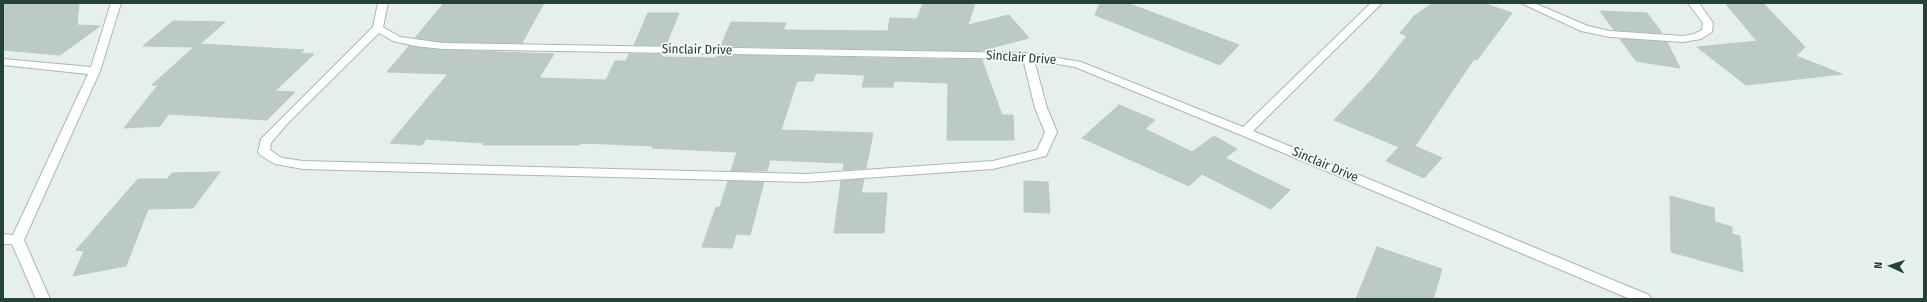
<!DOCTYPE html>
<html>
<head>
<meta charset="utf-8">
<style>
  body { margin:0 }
  #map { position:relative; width:1927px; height:302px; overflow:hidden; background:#e6efeb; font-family:"Fira Sans Condensed",sans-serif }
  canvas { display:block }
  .frame { position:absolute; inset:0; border:4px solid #24423a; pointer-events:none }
  .north { position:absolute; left:1871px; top:246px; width:40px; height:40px; -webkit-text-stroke:3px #f7fbf9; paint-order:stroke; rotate:273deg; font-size:11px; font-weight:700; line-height:16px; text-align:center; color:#24423a }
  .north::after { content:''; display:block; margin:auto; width:14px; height:18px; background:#24423a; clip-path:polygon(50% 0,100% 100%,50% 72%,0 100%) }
</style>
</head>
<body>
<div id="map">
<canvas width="1927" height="302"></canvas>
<div class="frame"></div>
<div class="north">N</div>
</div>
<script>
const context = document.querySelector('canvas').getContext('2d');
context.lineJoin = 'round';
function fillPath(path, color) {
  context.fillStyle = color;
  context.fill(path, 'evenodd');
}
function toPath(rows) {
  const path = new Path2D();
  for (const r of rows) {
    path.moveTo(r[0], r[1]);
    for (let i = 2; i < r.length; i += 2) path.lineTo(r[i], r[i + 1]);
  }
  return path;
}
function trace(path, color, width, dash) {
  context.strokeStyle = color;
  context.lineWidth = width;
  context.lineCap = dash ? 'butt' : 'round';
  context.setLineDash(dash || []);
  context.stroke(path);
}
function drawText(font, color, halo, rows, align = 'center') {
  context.font = font + ' "Fira Sans Condensed",sans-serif';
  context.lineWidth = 3.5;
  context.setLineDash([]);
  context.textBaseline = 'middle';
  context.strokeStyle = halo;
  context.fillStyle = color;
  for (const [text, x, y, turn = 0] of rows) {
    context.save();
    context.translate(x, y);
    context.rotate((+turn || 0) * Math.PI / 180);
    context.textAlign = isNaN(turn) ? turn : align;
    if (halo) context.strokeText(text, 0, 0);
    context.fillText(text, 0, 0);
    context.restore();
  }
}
const building = toPath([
  [3,3,79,3,77,25,100,26,60,55,3,50,3,3],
  [544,3,522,43,443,42,415,38,443,4,544,3],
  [923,3,975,3,968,25,1009,15,1029,38,979,51,721,46,731,22,786,23,783,30,888,31,890,18,917,19,923,3],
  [1100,3,1127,3,1239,45,1220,65,1095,15,1100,3],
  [1433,3,1483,3,1512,13,1477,60,1474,59,1415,146,1442,158,1424,178,1386,161,1399,147,1334,120,1375,76,1407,36,1400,33,1414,16,1433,3],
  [1725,3,1763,3,1805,47,1796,56,1842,74,1746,85,1697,47,1757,41,1725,3],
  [1600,11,1647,13,1662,33,1614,30,1600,11],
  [648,13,679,13,666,45,634,45,648,13],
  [173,21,225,22,200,44,304,50,300,53,314,54,275,91,295,92,267,120,169,114,160,126,124,128,158,85,152,85,194,47,143,46,173,21],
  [1620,39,1667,42,1680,68,1636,61,1620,39],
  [409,46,443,50,554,54,539,78,606,80,615,61,626,61,629,54,662,54,661,57,716,58,717,55,982,60,1002,115,1013,115,1014,140,947,140,948,83,894,81,893,87,862,87,865,75,816,73,813,81,797,81,781,130,873,133,866,168,843,170,844,163,770,160,767,171,731,171,737,152,652,148,653,146,581,143,580,145,483,145,484,143,426,139,422,145,390,143,448,74,387,72,409,46],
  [1119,105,1155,120,1145,129,1192,152,1214,136,1237,149,1225,158,1290,190,1271,209,1202,174,1189,186,1082,138,1119,105],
  [220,172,193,208,148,209,126,266,73,276,84,251,76,250,138,179,167,179,172,173,220,172],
  [864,179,861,193,887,193,884,233,834,233,841,181,864,179],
  [728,181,764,182,750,235,736,234,732,248,702,247,716,207,720,207,728,181],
  [1024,181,1048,182,1050,213,1024,212,1024,181],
  [1670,196,1714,208,1715,222,1732,227,1732,234,1740,236,1743,272,1671,252,1670,196],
  [1377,247,1442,269,1433,299,1356,299,1377,247]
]);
fillPath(building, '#bbcac4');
trace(building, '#b8c9c2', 1);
const minor = toPath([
  [111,3,121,3,100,71,24,240,50,299,36,299,12,244,3,244,3,234,13,235,88,74,3,65,3,59,91,67,111,3],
  [378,3,388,3,383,27,400,37,443,43,1028,53,1081,62,1243,127,1371,3,1382,3,1253,131,1649,295,1651,299,1630,299,1241,135,1075,67,1034,60,1047,108,1057,132,1046,156,993,169,806,182,303,169,275,164,260,155,258,152,261,139,373,27,378,3],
  [379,33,393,41,415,46,443,49,1023,59,1035,108,1045,132,1037,150,993,161,806,174,303,161,282,158,270,150,271,143,287,124,379,33],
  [1521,3,1534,3,1588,26,1610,31,1683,36,1694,34,1702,30,1703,23,1688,3,1699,3,1713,23,1712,32,1701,39,1683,42,1610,37,1581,31,1521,3]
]);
trace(minor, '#a8b8b2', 2);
fillPath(minor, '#fff');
drawText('13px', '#24423a', '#f7fbf9', [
  ["Sinclair Drive",697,50,1],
  ["Sinclair Drive",1021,58,4],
  ["Sinclair Drive",1325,165,23]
]);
</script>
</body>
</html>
